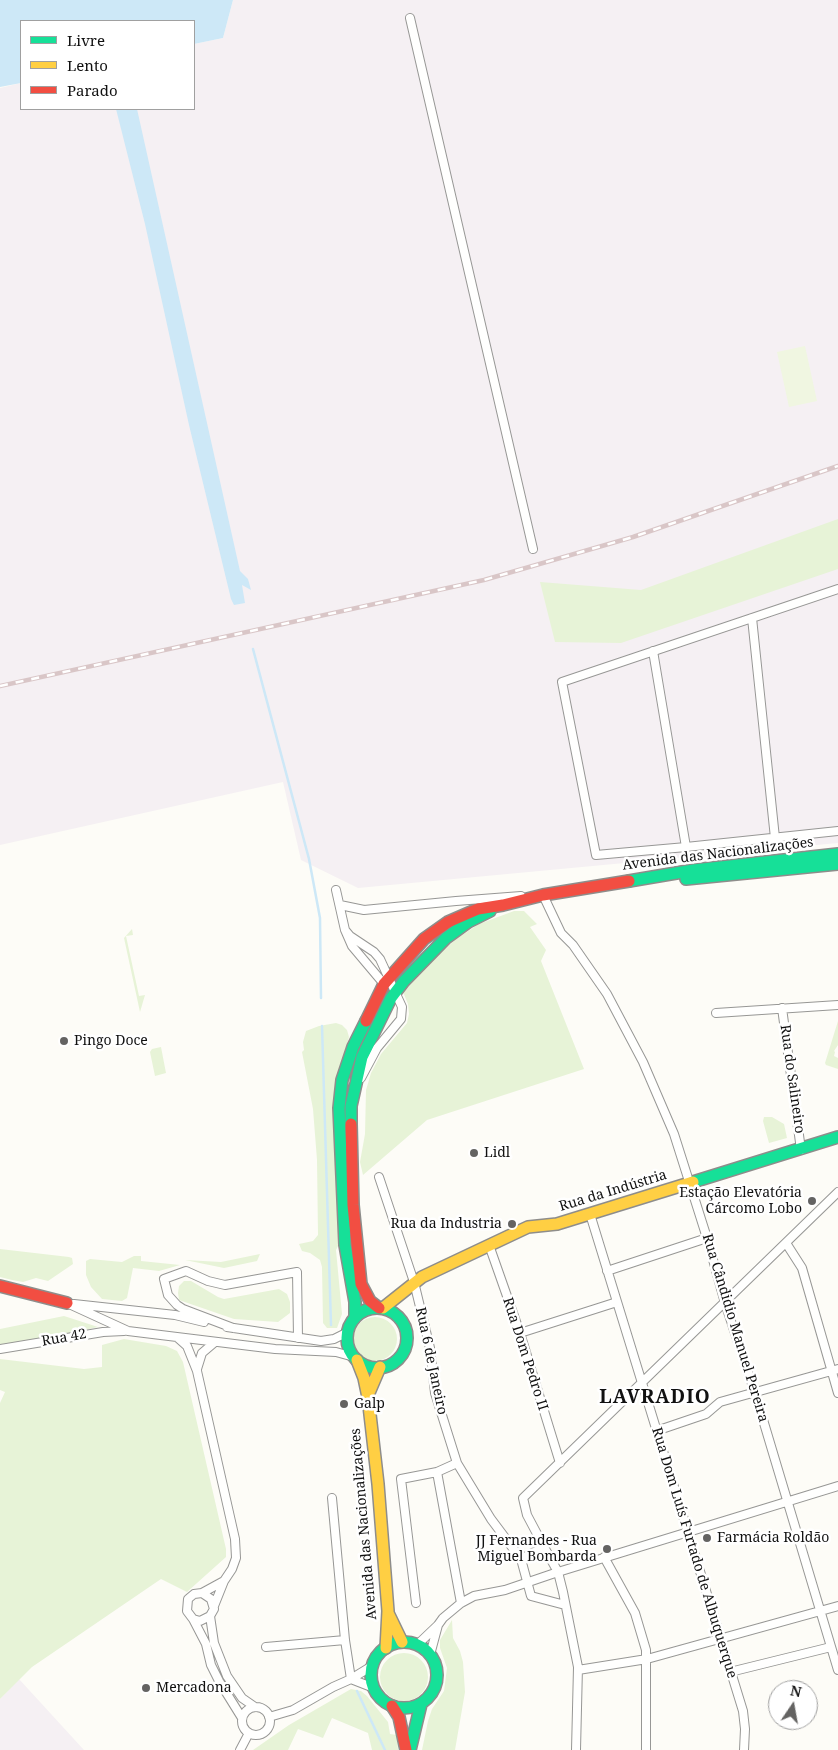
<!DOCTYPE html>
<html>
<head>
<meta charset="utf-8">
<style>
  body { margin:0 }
  #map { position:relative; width:838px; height:1750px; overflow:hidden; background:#fdfcf7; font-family:"Noto Serif",serif }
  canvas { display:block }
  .legend { position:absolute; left:20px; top:20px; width:175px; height:90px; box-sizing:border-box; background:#fff; border:1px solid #a0a0a0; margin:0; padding:6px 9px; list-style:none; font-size:15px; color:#111 }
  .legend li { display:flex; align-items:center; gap:10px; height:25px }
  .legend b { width:25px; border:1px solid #a0a0a0 }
  .north { position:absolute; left:768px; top:1680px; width:50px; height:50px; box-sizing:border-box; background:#fff; border:1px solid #a0a0a0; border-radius:50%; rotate:12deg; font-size:14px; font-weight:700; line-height:20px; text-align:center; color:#111 }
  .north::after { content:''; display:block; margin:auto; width:18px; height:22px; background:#646362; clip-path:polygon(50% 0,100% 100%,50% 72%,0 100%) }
</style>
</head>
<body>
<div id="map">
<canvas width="838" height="1750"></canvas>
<ul class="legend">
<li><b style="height:6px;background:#16e098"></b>Livre</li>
<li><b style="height:6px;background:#ffcf43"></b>Lento</li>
<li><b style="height:6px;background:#f24e42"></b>Parado</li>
</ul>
<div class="north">N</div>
</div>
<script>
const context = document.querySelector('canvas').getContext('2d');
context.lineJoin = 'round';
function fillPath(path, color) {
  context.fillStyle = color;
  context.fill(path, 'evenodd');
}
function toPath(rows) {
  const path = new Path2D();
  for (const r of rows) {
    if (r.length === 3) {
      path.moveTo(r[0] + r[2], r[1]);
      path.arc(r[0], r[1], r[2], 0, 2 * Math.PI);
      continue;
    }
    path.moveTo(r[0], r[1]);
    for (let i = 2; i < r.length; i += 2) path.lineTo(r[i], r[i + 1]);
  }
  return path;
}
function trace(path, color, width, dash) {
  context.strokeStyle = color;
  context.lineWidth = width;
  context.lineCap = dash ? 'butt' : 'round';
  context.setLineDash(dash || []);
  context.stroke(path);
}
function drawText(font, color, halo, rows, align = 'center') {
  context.font = font + ' "Noto Serif",serif';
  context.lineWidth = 5;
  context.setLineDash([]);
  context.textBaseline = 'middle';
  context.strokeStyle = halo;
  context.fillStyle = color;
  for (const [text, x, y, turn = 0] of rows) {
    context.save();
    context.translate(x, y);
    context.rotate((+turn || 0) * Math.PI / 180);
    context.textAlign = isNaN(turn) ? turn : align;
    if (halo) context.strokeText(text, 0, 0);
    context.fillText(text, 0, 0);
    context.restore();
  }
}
fillPath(toPath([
  [233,0,838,0,838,843,358,888,301,860,283,782,0,845,0,88,21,83,21,109,194,109,194,44,223,38],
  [19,1679,84,1750,0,1750,0,1699]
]), '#f5f0f3');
fillPath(toPath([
  [838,519,838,569,621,643,555,642,540,582,641,590],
  [514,911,524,911,537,924,530,927,546,950,541,961,584,1069,427,1120,363,1175,360,1162,365,1134,366,1090,371,1073,381,1054,407,1023,409,1014,408,1004,403,992,436,957,456,939,479,924],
  [132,929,133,935,126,936,139,996,145,995,140,1012,124,938],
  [838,1021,838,1045,834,1051,835,1052,834,1056,838,1058,838,1069,826,1065,825,1063],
  [336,1023,342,1025,347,1030,349,1037,336,1081,341,1240,336,1250,342,1314,337,1328,327,1328,323,1323,322,1267,320,1260,310,1253,302,1251,299,1244,313,1241,318,1235,317,1160,313,1109,302,1052,304,1050,303,1042,306,1031,319,1026],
  [161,1047,166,1073,155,1076,150,1052,152,1049],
  [764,1117,772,1117,784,1124,787,1138,769,1143,763,1121],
  [0,1249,69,1257,72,1258,73,1264,48,1281,36,1278,23,1282,12,1280,0,1277],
  [260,1254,257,1261,224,1268,185,1260,221,1262],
  [134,1256,141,1256,141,1261,180,1265,159,1271,133,1268,127,1298,122,1301,102,1299,91,1287,86,1275,86,1261,90,1259,122,1262],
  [184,1281,191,1281,218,1297,224,1299,279,1289,287,1294,290,1302,290,1313,278,1322,234,1319,179,1300,178,1293,179,1286],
  [64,1316,98,1327,67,1334,0,1345,0,1329],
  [375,1339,22],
  [124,1339,166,1346,177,1351,183,1362,226,1549,226,1557,187,1592,161,1579,32,1667,0,1699,0,1403,5,1392,0,1390,0,1359,84,1369,102,1367,102,1345],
  [452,1620,453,1638,460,1651,463,1662,465,1692,455,1750,422,1750,428,1721,432,1709,444,1691,447,1668,440,1648,440,1640],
  [404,1677,24],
  [351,1689,361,1691,367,1696,388,1722,390,1734,397,1735,398,1750,372,1750,368,1733,332,1718,323,1738,298,1729,288,1750,253,1750,289,1725]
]), '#e7f3d7');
fillPath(toPath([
  [805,346,817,401,789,407,777,352]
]), '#f0f6e1');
fillPath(toPath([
  [0,0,233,0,223,38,194,44,194,21,21,21,21,83,0,87],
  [116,109,137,109,240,571,248,579,251,590,242,585,245,603,234,605,231,599,189,425,145,224]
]), '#cde8f7');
trace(toPath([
  [253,649,309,859,320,918,321,998],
  [322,1026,331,1325],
  [357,1691,385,1750]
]), '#cde8f7', 2.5);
const street = toPath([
  [410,18,533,549],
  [838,589,562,682,596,855,686,847,838,831],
  [752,618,775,838],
  [653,651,686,847],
  [336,890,345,930,352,946,384,984],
  [540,895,543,895,561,933,573,945,607,994,643,1062,674,1134,707,1238,725,1303,755,1393,838,1670],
  [340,905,364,910,456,901,521,896],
  [345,930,350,936,374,952,380,959,402,1007,401,1019,377,1048,361,1078],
  [782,1008,801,1150],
  [716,1013,838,1005],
  [379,1177,414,1282,430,1348,435,1393,457,1463,491,1519,521,1559],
  [590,1214,743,1711,745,1729,744,1750],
  [786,1243,802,1268,838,1393],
  [489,1245,520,1333,560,1463],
  [607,1271,707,1238],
  [67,1303,128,1331,275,1349,336,1352,354,1357],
  [74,1304,175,1315,204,1322],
  [227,1327,321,1341,334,1339,348,1332],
  [233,1328,183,1309,177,1305,168,1295,164,1279,186,1271,208,1281,225,1285,297,1272,298,1338],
  [520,1333,617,1302],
  [178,1338,187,1346,197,1371,235,1539,236,1558,232,1569,224,1581,214,1606],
  [0,1349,103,1332,124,1331],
  [197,1369,202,1353,215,1342],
  [656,1431,706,1414,720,1402,838,1369],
  [437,1472,461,1603],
  [332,1498,345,1640,351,1679],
  [544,1547,527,1515,523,1498,838,1192],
  [604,1557,635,1613,646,1650,646,1750],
  [202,1593,211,1599,214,1609,210,1616,200,1621,193,1619,187,1611,188,1599,194,1594,202,1593,224,1581],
  [416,1603,401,1479,437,1472,457,1463],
  [565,1605,531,1596,521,1559,544,1547,558,1572,563,1592,578,1667,576,1750],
  [210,1616,214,1643,227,1676,242,1698,255,1707],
  [193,1619,206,1644,211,1665,219,1681,242,1718],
  [417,1645,438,1625],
  [266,1647,345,1640],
  [430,1655,438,1625,443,1618,461,1603,474,1596,505,1590,558,1572,838,1486],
  [578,1670,647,1659,838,1606],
  [730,1672,831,1647],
  [351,1679,374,1688],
  [256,1721,14],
  [269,1717,293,1710,333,1687,351,1679,372,1666],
  [240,1750,249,1733]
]);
const fast = toPath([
  [686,879,838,864],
  [629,881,694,870,838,854],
  [351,1124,351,1106,362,1057,391,998,404,981,446,938,468,922,490,911],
  [693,1182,838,1137],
  [377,1338,30],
  [355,1317,355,1302,345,1245,339,1108,342,1080,353,1047,366,1021],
  [404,1675,33],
  [410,1750,421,1704]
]);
const slow = toPath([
  [383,1308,422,1277,528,1227,557,1224,693,1182],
  [357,1360,364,1378,368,1397,378,1484,388,1611,386,1648],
  [368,1395,380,1367],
  [388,1613,402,1642]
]);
const jam = toPath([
  [366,1021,384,984,424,939,448,922,478,909,503,905,543,895,629,881],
  [351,1124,353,1205,361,1284,370,1301,379,1308],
  [0,1286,67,1303],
  [392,1706,399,1717,406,1750]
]);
trace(street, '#979795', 10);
trace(fast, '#8e8d8b', 14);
trace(slow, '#8e8d8b', 14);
trace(jam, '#8e8d8b', 14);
trace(street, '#fffffe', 8);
trace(fast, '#16e098', 11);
trace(slow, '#ffcf43', 11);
trace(jam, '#f24e42', 11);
const rail = toPath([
  [0,686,484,580,633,537,838,466]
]);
trace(rail, '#d9c6c7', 4.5);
trace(rail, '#fff', 2.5, [8]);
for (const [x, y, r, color] of [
  [64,1041,5,"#646362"],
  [474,1153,5,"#646362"],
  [812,1201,5,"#646362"],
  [512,1224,5,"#646362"],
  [344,1404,5,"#646362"],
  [707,1538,5,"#646362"],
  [607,1549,5,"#646362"],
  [146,1688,5,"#646362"]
]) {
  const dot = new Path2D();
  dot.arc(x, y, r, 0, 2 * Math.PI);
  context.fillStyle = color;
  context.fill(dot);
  trace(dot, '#fff', 2);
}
drawText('14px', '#111', '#fff', [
  ["Avenida das Nacionalizações",718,854,-7],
  ["Rua do Salineiro",792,1079,82],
  ["Rua da Indústria",613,1191,-17],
  ["Rua Cândidio Manuel Pereira",735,1328,73],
  ["Rua 42",64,1338,-10],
  ["Rua Dom Pedro II",525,1354,72],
  ["Rua 6 de Janeiro",431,1361,78],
  ["Avenida das Nacionalizações",364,1524,-95],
  ["Rua Dom Luís Furtado de Albuquerque",694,1553,73]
]);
drawText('14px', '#111', '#fff', [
  ["Pingo Doce",74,1041],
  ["Lidl",484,1153],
  ["Estação Elevatória",802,1193,"right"],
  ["Cárcomo Lobo",802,1209,"right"],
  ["Rua da Industria",502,1224,"right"],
  ["Galp",354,1404],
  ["Farmácia Roldão",717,1538],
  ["JJ Fernandes - Rua",597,1541,"right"],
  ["Miguel Bombarda",597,1557,"right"],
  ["Mercadona",156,1688]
], 'left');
context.letterSpacing = '1px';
drawText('bold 19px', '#111', '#fff', [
  ["LAVRADIO",655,1398]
]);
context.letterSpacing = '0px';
</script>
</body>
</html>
